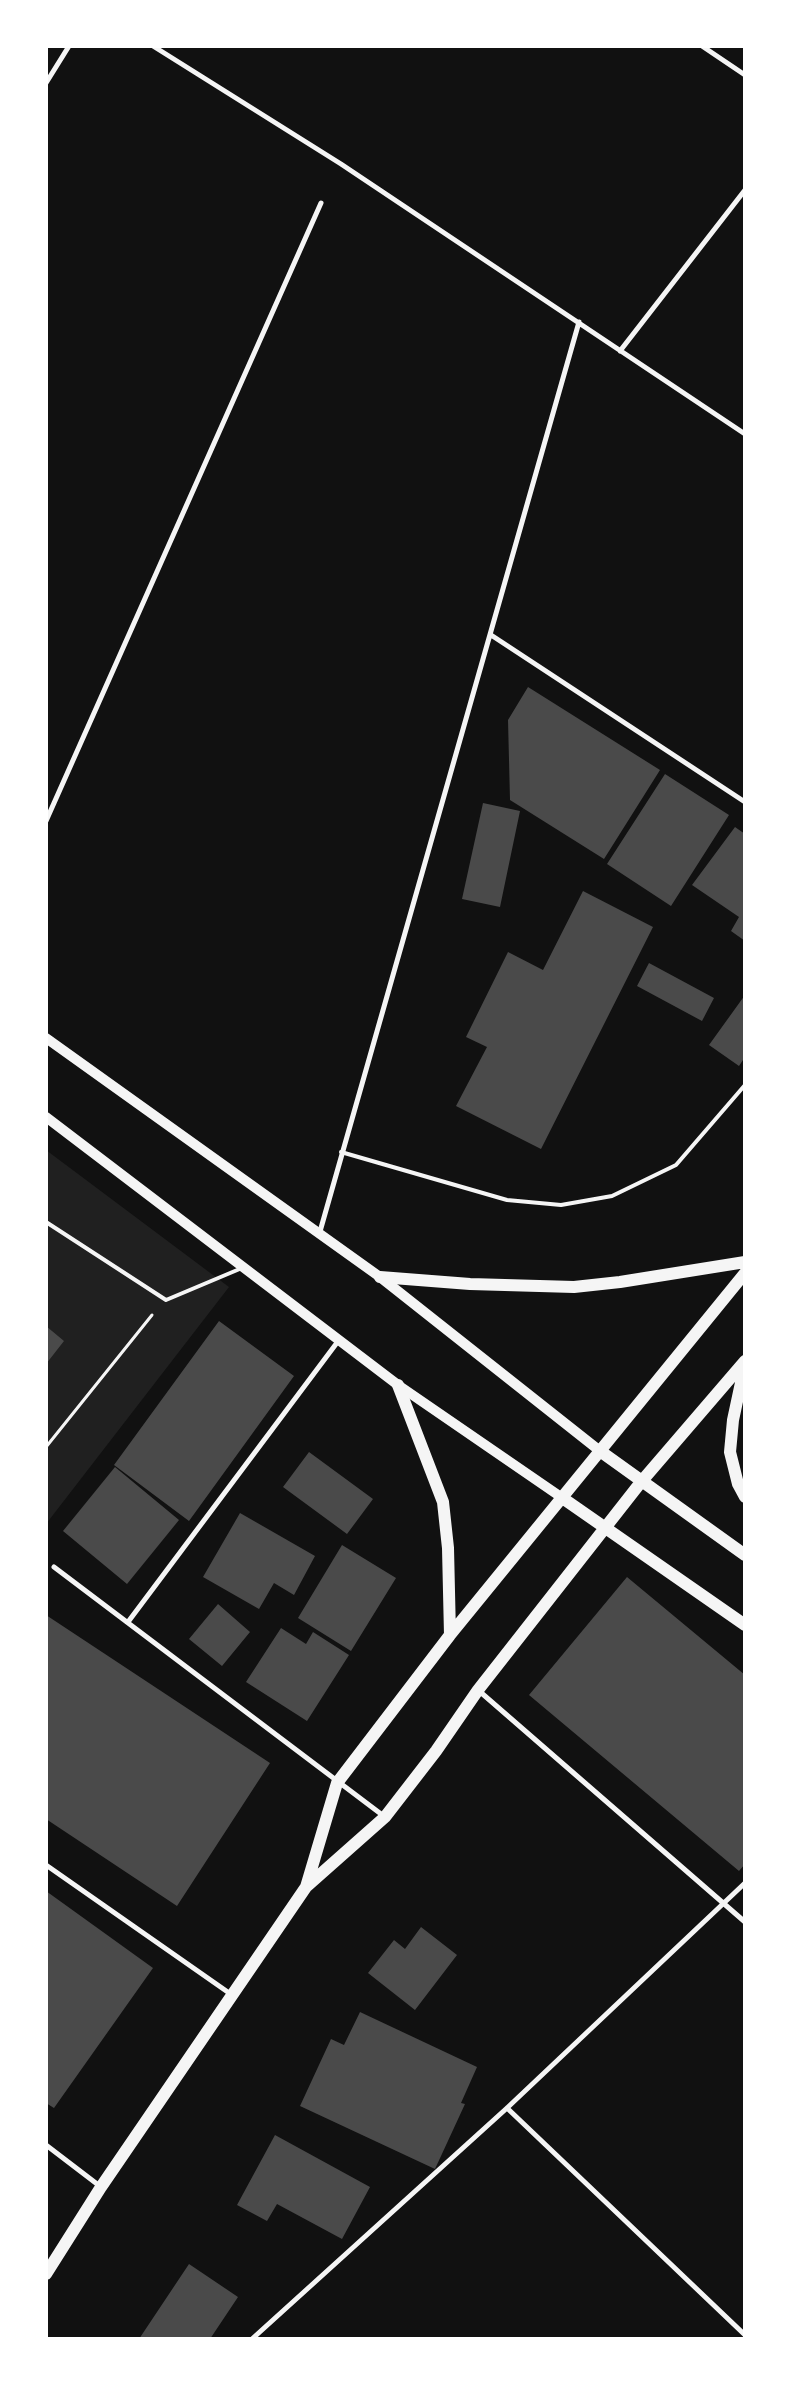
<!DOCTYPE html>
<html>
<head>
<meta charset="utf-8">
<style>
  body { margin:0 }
  #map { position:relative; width:791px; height:2385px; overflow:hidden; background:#111; font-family:"Fira Sans Condensed",sans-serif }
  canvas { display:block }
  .frame { position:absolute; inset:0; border:48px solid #fff; pointer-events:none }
</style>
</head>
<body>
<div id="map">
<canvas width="791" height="2385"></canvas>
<div class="frame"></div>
</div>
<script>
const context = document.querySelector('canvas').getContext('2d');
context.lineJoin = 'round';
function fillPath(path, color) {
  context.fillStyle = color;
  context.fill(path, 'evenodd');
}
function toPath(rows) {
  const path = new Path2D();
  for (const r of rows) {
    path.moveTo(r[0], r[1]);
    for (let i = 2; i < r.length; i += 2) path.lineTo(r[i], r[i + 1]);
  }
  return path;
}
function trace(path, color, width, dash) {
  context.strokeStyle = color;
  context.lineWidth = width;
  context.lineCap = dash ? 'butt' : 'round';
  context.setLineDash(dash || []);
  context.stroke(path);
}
fillPath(toPath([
  [46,1150,229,1287,46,1524]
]), '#202020');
fillPath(toPath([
  [528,687,660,770,604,859,510,800,508,720],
  [665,774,729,815,671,906,607,864],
  [483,803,520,811,500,907,462,899],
  [735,827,745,834,745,941,731,931,739,917,692,885],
  [583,891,653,927,541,1149,456,1106,487,1047,466,1037,508,952,543,970],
  [649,963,714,998,702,1021,637,986],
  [745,995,745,1057,739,1066,709,1045],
  [219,1321,294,1376,189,1521,114,1465],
  [46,1326,64,1341,46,1364],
  [309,1452,373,1499,347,1534,283,1487],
  [115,1467,179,1520,127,1584,63,1531],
  [240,1513,315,1556,294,1595,274,1583,259,1609,203,1577],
  [342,1545,396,1578,351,1651,298,1618],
  [627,1577,745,1675,745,1864,739,1871,529,1695],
  [218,1604,250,1632,222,1666,189,1639],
  [46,1615,270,1763,177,1906,46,1819],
  [281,1628,306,1644,313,1632,349,1655,307,1721,246,1682],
  [46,1891,153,1968,54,2108,46,2103],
  [421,1927,457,1955,415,2010,368,1973,394,1940,405,1949],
  [360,2012,477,2067,461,2103,465,2104,435,2169,300,2106,331,2039,344,2045],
  [275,2135,370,2187,342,2239,277,2204,267,2221,237,2205],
  [189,2264,238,2297,210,2339,139,2339]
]), '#4a4a4a');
trace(toPath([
  [46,1447,152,1315]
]), '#f5f5f5', 3);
trace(toPath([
  [341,1152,507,1200,561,1205,612,1196,676,1165,745,1085],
  [46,1222,166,1300,242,1268]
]), '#f5f5f5', 4);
trace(toPath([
  [153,46,341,164,745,434],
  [702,46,745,75],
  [46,83,69,46],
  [620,351,745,190],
  [491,635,745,802],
  [46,821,321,203],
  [319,1235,579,322],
  [54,1567,385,1817],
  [128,1622,339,1340],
  [478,1690,745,1922],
  [46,1865,232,1995],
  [507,2108,745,2335],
  [46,2145,101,2187],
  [252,2339,507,2108,745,1883]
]), '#f5f5f5', 5);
trace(toPath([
  [46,1038,380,1277,600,1451],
  [46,1117,398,1385,561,1497]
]), '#f5f5f5', 10);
trace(toPath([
  [380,1277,470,1284,574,1287,620,1282,745,1262],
  [745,1364,733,1420,730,1452,738,1484,745,1497],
  [398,1385,443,1502,448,1548,450,1635],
  [600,1451,745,1555],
  [561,1497,745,1625],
  [306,1887,337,1783,450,1635,745,1273],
  [46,2274,101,2187,306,1887,385,1817,436,1751,478,1690,641,1482,745,1361]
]), '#f5f5f5', 12);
</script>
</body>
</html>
